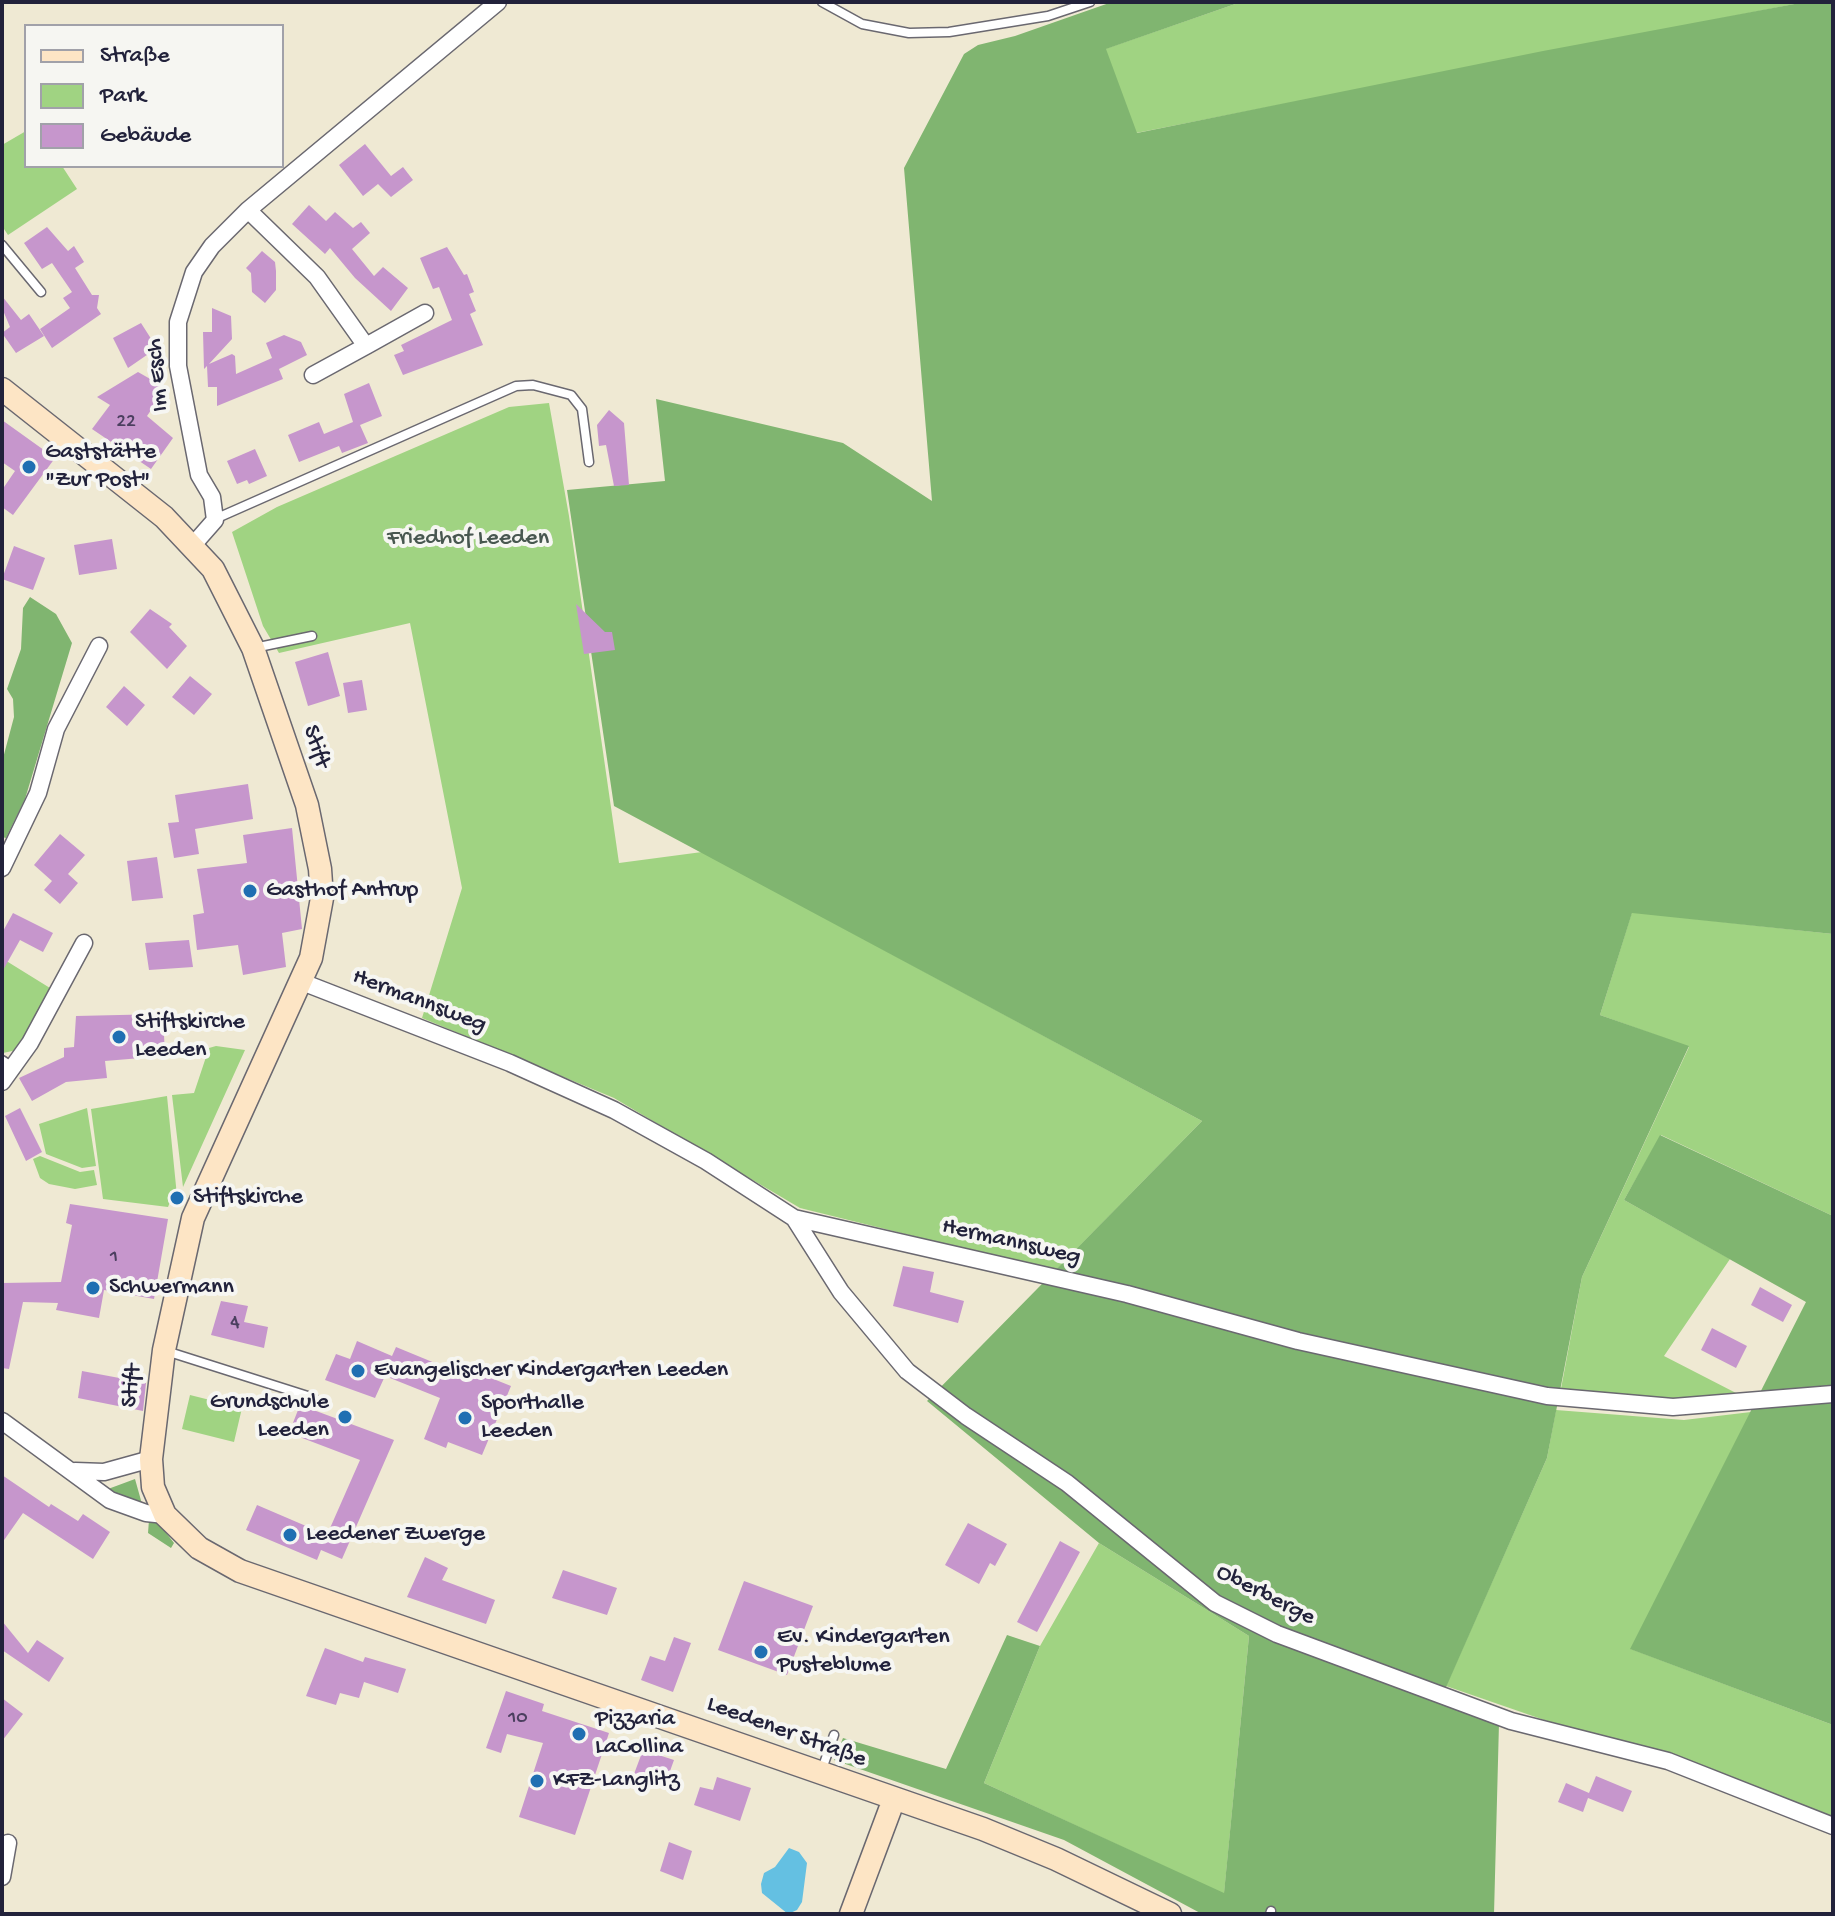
<!DOCTYPE html>
<html>
<head>
<meta charset="utf-8">
<style>
  body { margin:0 }
  #map { position:relative; width:1835px; height:1916px; overflow:hidden; background:#efe9d3; font-family:"Gochi Hand",sans-serif }
  canvas { display:block }
  .frame { position:absolute; inset:0; border:4px solid #22223b; pointer-events:none }
  .legend { position:absolute; left:24px; top:24px; width:260px; height:144px; box-sizing:border-box; background:#f6f6f2; border:2px solid #a1a1a9; margin:0; padding:10px 14px; list-style:none; font-size:24px; color:#22223b }
  .legend li { display:flex; align-items:center; gap:16px; height:40px }
  .legend b { width:40px; border:2px solid #a1a1a9 }
</style>
</head>
<body>
<div id="map">
<canvas width="1835" height="1916"></canvas>
<div class="frame"></div>
<ul class="legend">
<li><b style="height:10px;background:#fde5c5"></b>Straße</li>
<li><b style="height:22px;background:#a0d382"></b>Park</li>
<li><b style="height:22px;background:#c696cc"></b>Gebäude</li>
</ul>
</div>
<script>
const context = document.querySelector('canvas').getContext('2d');
context.lineJoin = 'round';
function fillPath(path, color) {
  context.fillStyle = color;
  context.fill(path, 'evenodd');
}
function toPath(rows) {
  const path = new Path2D();
  for (const r of rows) {
    path.moveTo(r[0], r[1]);
    for (let i = 2; i < r.length; i += 2) path.lineTo(r[i], r[i + 1]);
  }
  return path;
}
function trace(path, color, width, dash) {
  context.strokeStyle = color;
  context.lineWidth = width;
  context.lineCap = dash ? 'butt' : 'round';
  context.setLineDash(dash || []);
  context.stroke(path);
}
function drawText(font, color, halo, rows, align = 'center') {
  context.font = font + ' "Gochi Hand",sans-serif';
  context.lineWidth = 8;
  context.setLineDash([]);
  context.textBaseline = 'middle';
  context.strokeStyle = halo;
  context.fillStyle = color;
  for (const [text, x, y, turn = 0] of rows) {
    context.save();
    context.translate(x, y);
    context.rotate((+turn || 0) * Math.PI / 180);
    context.textAlign = isNaN(turn) ? turn : align;
    if (halo) context.strokeText(text, 0, 0);
    context.fillText(text, 0, 0);
    context.restore();
  }
}
fillPath(toPath([
  [1241,2,1805,2,1136,133,1105,49],
  [26,131,26,166,62,166,77,189,8,235,2,226,2,145],
  [549,403,569,516,619,863,702,852,1202,1121,1055,1271,800,1208,614,1098,422,1018,462,888,410,623,279,653,263,626,232,532,277,507,509,407],
  [1632,912,1833,934,1833,1216,1661,1135,1624,1200,1730,1259,1664,1356,1736,1393,1684,1400,1560,1394,1582,1277,1689,1047,1600,1015],
  [8,962,50,988,17,1050,3,1053,2,963],
  [216,1046,245,1050,183,1187,172,1095,194,1093,209,1048],
  [167,1096,177,1196,172,1197,168,1207,103,1199,91,1109],
  [87,1108,96,1166,82,1168,46,1154,39,1124],
  [40,1156,80,1172,94,1170,97,1185,75,1189,49,1184,40,1178,33,1159],
  [190,1395,242,1408,234,1442,182,1429],
  [1556,1410,1684,1420,1751,1412,1631,1649,1833,1725,1833,1820,1446,1686,1547,1458],
  [1099,1543,1249,1636,1224,1894,984,1783,1040,1646]
]), '#a0d382');
fillPath(toPath([
  [1112,2,1241,2,1106,49,1137,133,1543,51,1805,2,1833,2,1833,934,1632,913,1600,1015,1689,1046,1582,1277,1547,1458,1440,1701,1499,1723,1494,1914,1202,1914,1064,1840,834,1760,843,1738,946,1769,1007,1635,1040,1646,984,1783,1224,1893,1249,1636,1099,1543,927,1401,1202,1121,614,806,567,490,665,481,656,399,843,443,932,501,904,168,964,54,978,45,1015,36],
  [30,597,56,614,72,643,25,799,6,838,2,837,2,762,14,717,13,699,7,689,21,649,23,608],
  [1660,1135,1833,1216,1833,1725,1630,1649,1806,1302,1624,1200],
  [135,1479,142,1504,120,1498,108,1489],
  [149,1520,160,1525,174,1543,171,1548,148,1533]
]), '#80b570');
fillPath(toPath([
  [789,1848,799,1852,807,1863,802,1902,797,1910,788,1914,762,1893,761,1884,764,1873,775,1867]
]), '#64c0e2');
fillPath(toPath([
  [365,144,391,176,403,167,413,180,391,197,378,184,363,196,339,165],
  [309,205,326,221,335,212,353,228,361,222,370,233,352,249,374,276,383,267,408,288,391,311,355,278,330,248,325,254,292,224],
  [47,227,68,251,74,246,84,262,75,268,92,295,99,295,97,308,101,314,52,348,40,329,70,308,63,298,72,292,52,263,42,269,24,243],
  [447,247,464,275,467,274,474,292,469,294,476,311,470,314,483,345,403,375,394,355,404,351,401,345,452,320,439,287,433,289,420,258],
  [262,251,275,262,276,271,276,290,265,303,252,292,251,273,246,268],
  [2,296,21,320,29,314,44,336,16,353,2,333,10,327,2,308],
  [212,308,231,316,232,339,209,364,232,354,235,356,236,374,272,358,266,343,284,335,301,342,307,355,279,369,283,379,217,406,217,387,208,387,207,366,204,369,203,332,212,332],
  [141,323,157,348,128,368,113,338],
  [138,372,166,388,147,416,173,438,151,469,92,429,110,405,97,397],
  [369,383,382,416,360,425,368,443,342,453,339,446,299,462,288,435,319,422,324,434,353,422,344,394],
  [609,410,624,423,629,485,614,486,606,445,599,446,597,425],
  [2,420,55,458,13,515,2,507,2,490,15,471,2,462],
  [255,449,267,476,249,484,247,480,237,484,227,461],
  [112,539,117,569,79,575,74,545],
  [14,546,45,558,33,590,2,579],
  [576,604,605,632,612,632,615,650,584,654],
  [150,609,172,624,169,627,187,646,167,669,130,632],
  [328,652,340,696,308,706,295,662],
  [190,676,212,694,194,715,172,697],
  [362,680,367,710,348,713,343,683],
  [124,686,145,705,127,726,106,707],
  [248,784,253,819,195,829,199,854,174,858,168,823,179,822,175,795],
  [292,828,302,929,282,933,286,967,243,975,238,945,197,950,193,915,204,913,197,869,247,863,243,835],
  [60,834,85,855,68,874,78,883,60,904,44,890,52,881,34,865],
  [157,857,163,898,132,901,127,861],
  [13,913,53,933,43,952,20,940,2,972,2,933],
  [189,940,193,967,149,970,145,943],
  [163,1014,165,1056,105,1061,107,1078,66,1082,32,1101,19,1078,64,1057,64,1048,74,1047,76,1016],
  [20,1108,42,1152,26,1161,5,1116],
  [70,1204,168,1219,154,1299,104,1290,99,1318,56,1310,58,1303,23,1302,9,1369,2,1368,2,1283,61,1282,72,1225,66,1223],
  [903,1266,934,1272,930,1292,964,1301,958,1323,893,1306],
  [1760,1287,1792,1305,1783,1322,1751,1305],
  [221,1301,248,1306,244,1322,268,1327,264,1348,211,1335],
  [1712,1328,1747,1346,1736,1368,1701,1350],
  [357,1341,392,1356,396,1347,464,1375,466,1368,511,1386,482,1455,448,1442,446,1448,424,1439,440,1398,385,1376,375,1398,325,1380,336,1354,350,1359],
  [82,1371,146,1383,143,1411,78,1398],
  [300,1405,394,1440,342,1559,321,1550,317,1560,246,1530,257,1505,327,1535,360,1460,289,1433],
  [2,1475,49,1507,51,1504,78,1521,83,1514,110,1532,93,1559,23,1513,2,1543],
  [968,1523,1007,1544,995,1566,990,1563,979,1584,945,1565],
  [1060,1541,1080,1552,1037,1632,1017,1622],
  [425,1557,448,1568,442,1580,495,1600,486,1624,407,1597],
  [563,1570,617,1588,607,1615,552,1598],
  [744,1581,813,1606,787,1675,718,1650],
  [2,1621,28,1653,37,1640,64,1658,49,1682,2,1650],
  [674,1637,691,1643,673,1692,641,1680,650,1656,665,1661],
  [325,1648,363,1662,365,1657,406,1669,398,1693,364,1682,359,1698,340,1693,336,1705,306,1696],
  [506,1691,544,1704,542,1711,609,1733,575,1835,519,1817,543,1743,507,1734,501,1753,486,1748],
  [2,1698,23,1714,2,1741],
  [643,1750,674,1760,665,1785,634,1774],
  [1596,1776,1632,1791,1623,1812,1588,1798,1583,1812,1558,1802,1566,1783,1589,1793],
  [717,1777,751,1788,740,1821,694,1805,700,1787,713,1790],
  [669,1842,692,1851,683,1880,660,1871]
]), '#c696cc');
const lane = toPath([
  [822,2,862,24,909,33,949,32,1048,16,1090,2],
  [2,245,41,292],
  [215,519,516,386,533,385,571,395,582,409,589,462],
  [254,648,312,636],
  [2,1060,13,1067],
  [166,1351,314,1398],
  [821,1772,834,1735],
  [1270,1914,1271,1911]
]);
const street = toPath([
  [248,210,317,277,366,346,425,313],
  [313,375,366,346],
  [193,545,215,520,212,497,199,475,178,366,178,322,194,272,212,246,248,210,498,2],
  [2,868,38,793,56,729,99,646],
  [302,982,510,1063,614,1110,706,1161,794,1218,1127,1294,1298,1341,1547,1396,1673,1407,1833,1394],
  [2,1082,30,1043,84,943],
  [794,1218,841,1292,907,1371,966,1416,1067,1483,1215,1603,1277,1634,1511,1721,1668,1761,1833,1826],
  [2,1421,110,1500,146,1513,165,1515],
  [75,1471,104,1472,151,1459],
  [2,1877,8,1843]
]);
const secondary = toPath([
  [2,389,164,517,213,569,253,648,307,805,320,869,322,898,311,958,193,1218,164,1350,151,1459,153,1487,165,1515,199,1548,240,1571,983,1829,1056,1859,1170,1914],
  [851,1914,894,1799]
]);
trace(lane, '#6a6870', 11);
trace(street, '#6a6870', 19);
trace(secondary, '#6a6870', 25);
trace(lane, '#fff', 8);
trace(street, '#fff', 16);
trace(secondary, '#fde5c5', 22);
for (const [x, y, r, color] of [
  [29,467,8,"#1f6fb2"],
  [250,891,8,"#1f6fb2"],
  [119,1037,8,"#1f6fb2"],
  [177,1198,8,"#1f6fb2"],
  [93,1288,8,"#1f6fb2"],
  [358,1371,8,"#1f6fb2"],
  [345,1417,8,"#1f6fb2"],
  [465,1418,8,"#1f6fb2"],
  [290,1535,8,"#1f6fb2"],
  [761,1652,8,"#1f6fb2"],
  [579,1734,8,"#1f6fb2"],
  [537,1781,8,"#1f6fb2"]
]) {
  const dot = new Path2D();
  dot.arc(x, y, r, 0, 2 * Math.PI);
  context.fillStyle = color;
  context.fill(dot);
  trace(dot, '#f6f6f2', 3);
}
drawText('20px', '#4b3f5f', null, [
  ["22",126,423],
  ["1",114,1258],
  ["4",235,1324],
  ["10",518,1719]
]);
drawText('24px', '#22223b', '#f6f6f2', [
  ["Im Esch",159,375,-95],
  ["Stift",315,747,72],
  ["Hermannsweg",419,1002,21],
  ["Hermannsweg",1011,1243,13],
  ["Stift",133,1386,-83],
  ["Oberberge",1265,1596,27],
  ["Leedener Straße",786,1733,20]
]);
drawText('24px', '#22223b', '#f6f6f2', [
  ["Gaststätte",45,453],
  ["\"Zur Post\"",45,481],
  ["Gasthof Antrup",266,891],
  ["Stiftskirche",135,1023],
  ["Leeden",135,1051],
  ["Stiftskirche",193,1198],
  ["Schwermann",109,1288],
  ["Evangelischer Kindergarten Leeden",374,1371],
  ["Grundschule",329,1403,"right"],
  ["Leeden",329,1431,"right"],
  ["Sporthalle",481,1404],
  ["Leeden",481,1432],
  ["Leedener Zwerge",306,1535],
  ["Ev. Kindergarten",777,1638],
  ["Pusteblume",777,1666],
  ["Pizzaria",595,1720],
  ["LaCollina",595,1748],
  ["KFZ-Langlitz",553,1781]
], 'left');
drawText('24px', '#485750', '#f6f6f2', [
  ["Friedhof Leeden",468,539]
]);
</script>
</body>
</html>
